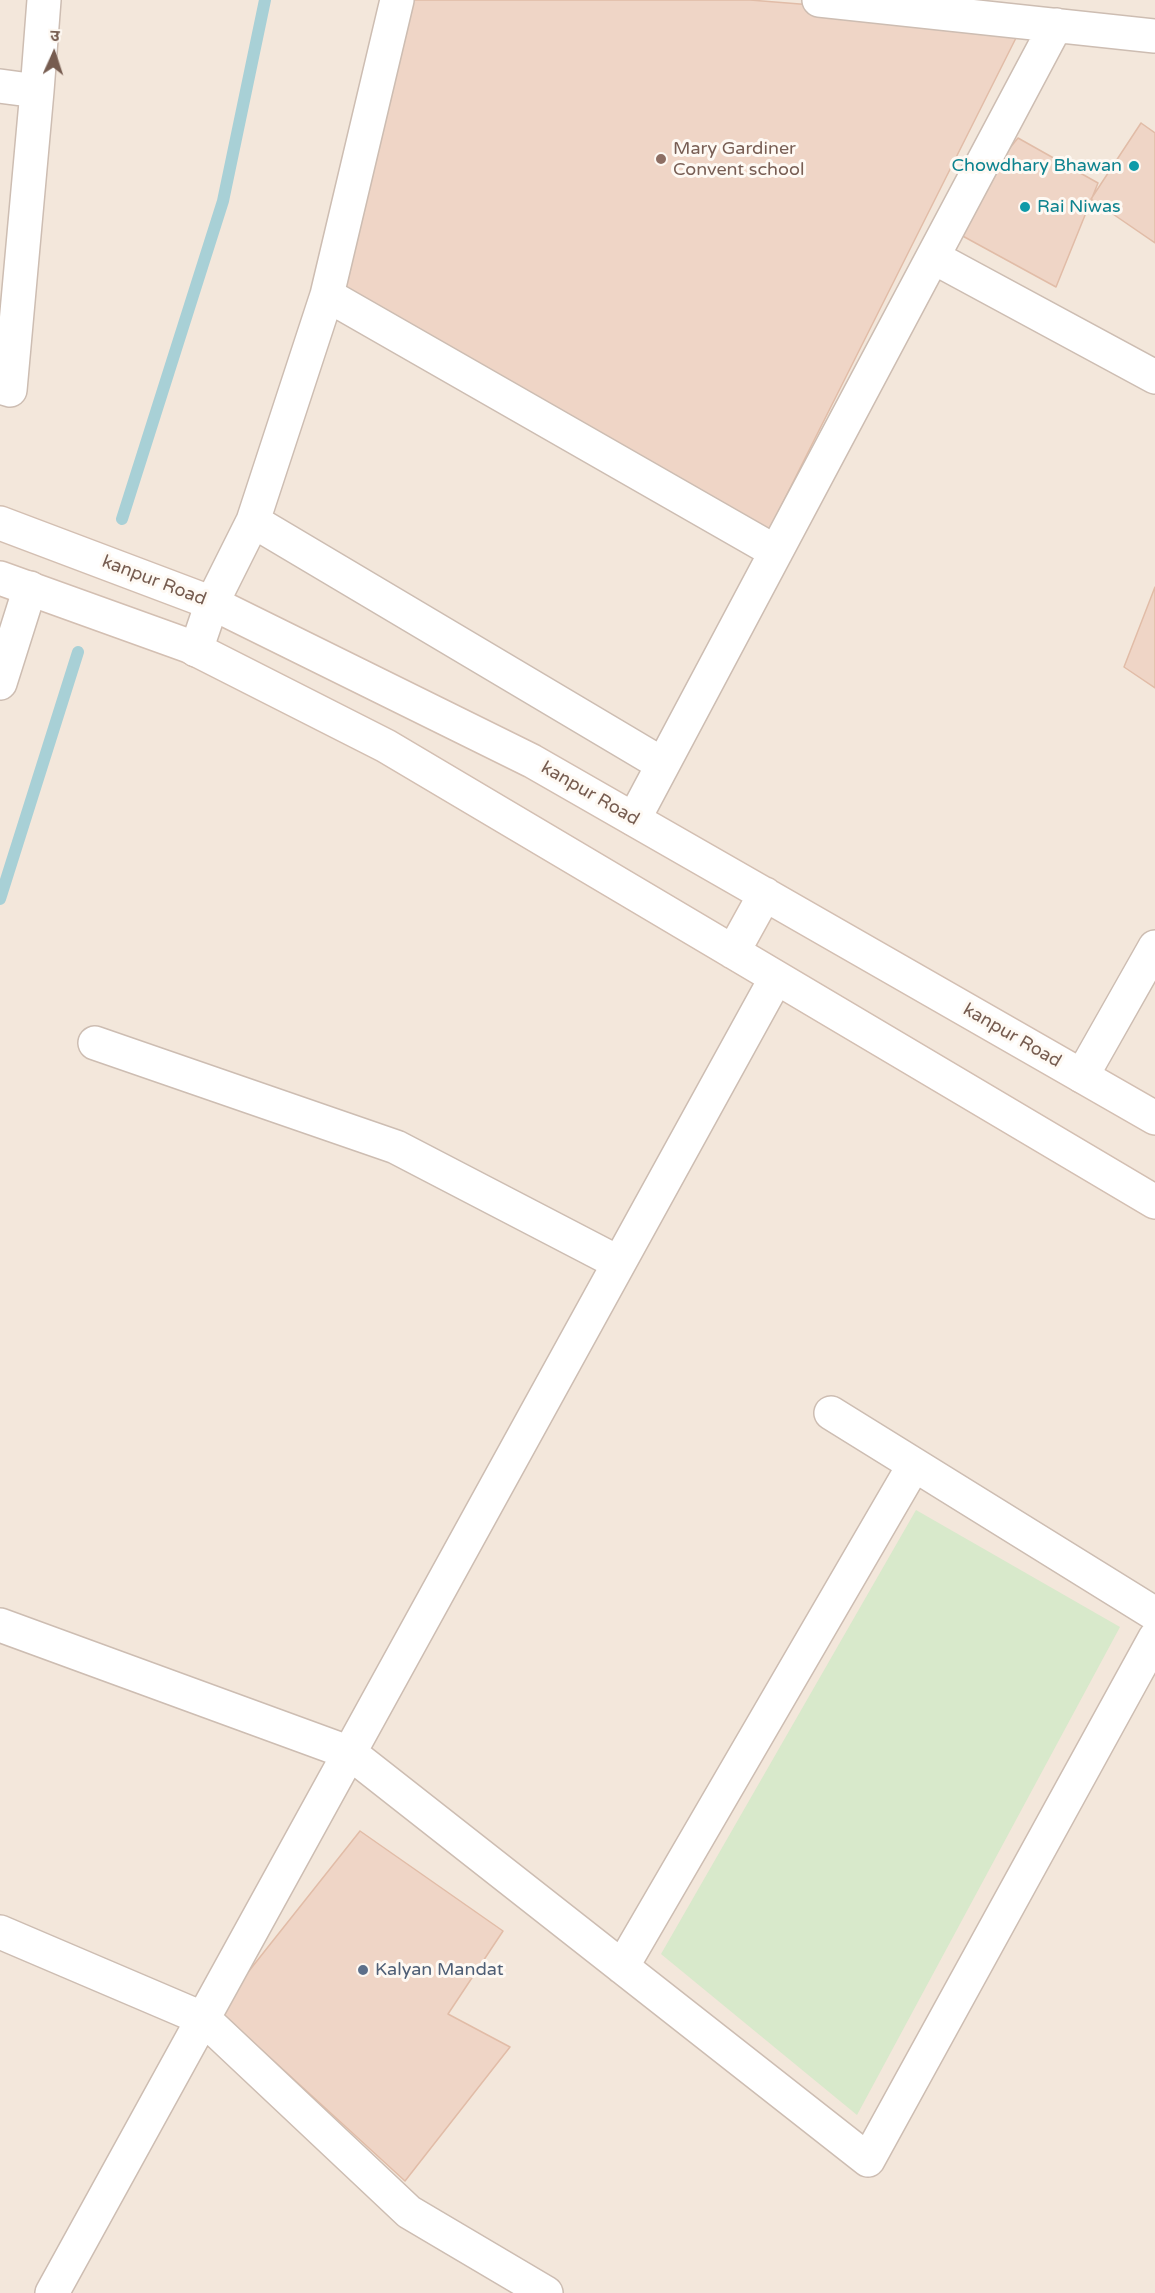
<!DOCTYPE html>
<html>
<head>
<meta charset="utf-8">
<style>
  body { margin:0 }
  #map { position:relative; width:1155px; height:2293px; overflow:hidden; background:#fbf5ec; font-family:"Varela Round","Noto Sans Devanagari",sans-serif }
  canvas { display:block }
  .north { position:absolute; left:24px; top:24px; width:60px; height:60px; -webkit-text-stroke:4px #fef9f3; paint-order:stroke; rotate:3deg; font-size:16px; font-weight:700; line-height:24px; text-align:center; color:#765c50 }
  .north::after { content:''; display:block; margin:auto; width:21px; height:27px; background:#765c50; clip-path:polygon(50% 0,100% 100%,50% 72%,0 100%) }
</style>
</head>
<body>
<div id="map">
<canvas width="1155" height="2293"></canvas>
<div class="north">उ</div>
</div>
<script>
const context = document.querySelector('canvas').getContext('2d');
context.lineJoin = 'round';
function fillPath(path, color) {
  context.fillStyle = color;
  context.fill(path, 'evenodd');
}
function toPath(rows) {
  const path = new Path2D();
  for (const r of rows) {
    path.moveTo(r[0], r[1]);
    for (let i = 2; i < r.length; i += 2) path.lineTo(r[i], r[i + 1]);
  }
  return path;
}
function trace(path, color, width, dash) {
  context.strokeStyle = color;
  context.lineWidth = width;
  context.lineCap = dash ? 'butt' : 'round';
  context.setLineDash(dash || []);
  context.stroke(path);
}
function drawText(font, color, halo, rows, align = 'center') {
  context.font = font + ' "Varela Round",sans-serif';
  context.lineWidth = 6;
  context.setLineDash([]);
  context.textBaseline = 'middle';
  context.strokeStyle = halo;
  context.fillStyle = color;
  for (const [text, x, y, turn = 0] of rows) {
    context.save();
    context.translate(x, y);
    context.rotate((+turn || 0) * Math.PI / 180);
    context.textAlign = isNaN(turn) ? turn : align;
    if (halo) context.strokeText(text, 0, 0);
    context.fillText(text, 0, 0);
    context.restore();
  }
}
fillPath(toPath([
  [0,0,1155,0,1155,2293,0,2293]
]), '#f3e7db');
fillPath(toPath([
  [916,1510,1120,1627,857,2115,661,1954]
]), '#d8e9cb');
trace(toPath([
  [122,519,223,201,265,0],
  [0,899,78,652]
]), '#a8d0d6', 12);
const building = toPath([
  [412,0,750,0,1024,22,762,544,327,295,412,0],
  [1141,123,1155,133,1155,243,1091,199,1141,123],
  [1018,138,1098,183,1056,287,948,228,955,215,1018,138],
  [1155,587,1155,688,1124,667,1155,587],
  [360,1831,503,1931,448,2014,510,2047,405,2181,218,2010,360,1831]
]);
fillPath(building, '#efd5c6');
trace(building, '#e1bca7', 1.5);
const street = toPath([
  [819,0,1155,36],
  [0,86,37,91,10,390,0,387],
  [37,91,44,0],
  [933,257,1155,377],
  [327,295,776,552],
  [253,521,662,764],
  [196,650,212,603,253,521,327,295,397,0],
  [0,683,30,588],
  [634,819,1056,25],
  [95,1043,396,1147,619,1263],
  [1082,1076,1155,947],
  [831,1413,1155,1614],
  [0,1625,350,1753,868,2160,1155,1638],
  [0,1932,204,2019,409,2212,546,2293],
  [622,1967,914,1465],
  [52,2293,776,978]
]);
const secondary = toPath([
  [0,523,212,603,532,761,1155,1118],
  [0,578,189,646,386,746,1155,1202],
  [733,952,765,894]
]);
trace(street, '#cdbdb2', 36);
trace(secondary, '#d3bfb2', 36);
trace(street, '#fff', 33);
trace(secondary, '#fff', 33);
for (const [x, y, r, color] of [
  [661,159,6,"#8d6e63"],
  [1134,166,6,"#0f9aa8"],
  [1025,207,6,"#0f9aa8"],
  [363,1970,6,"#5c6f8a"]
]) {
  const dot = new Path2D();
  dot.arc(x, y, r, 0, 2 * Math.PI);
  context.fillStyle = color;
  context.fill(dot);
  trace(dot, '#fef9f3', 2);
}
drawText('18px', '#785e54', '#fef9f3', [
  ["Mary Gardiner",673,149],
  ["Convent school",673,170]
], 'left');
drawText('18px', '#0d838f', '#fef9f3', [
  ["Chowdhary Bhawan",1122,166],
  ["Rai Niwas",1037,207,"left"]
], 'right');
drawText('18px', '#765c50', '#fef9f3', [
  ["kanpur Road",154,581,21],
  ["kanpur Road",590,794,30],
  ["kanpur Road",1012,1036,30]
]);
drawText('18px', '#4e5e75', '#fef9f3', [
  ["Kalyan Mandat",375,1970]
], 'left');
</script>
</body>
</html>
